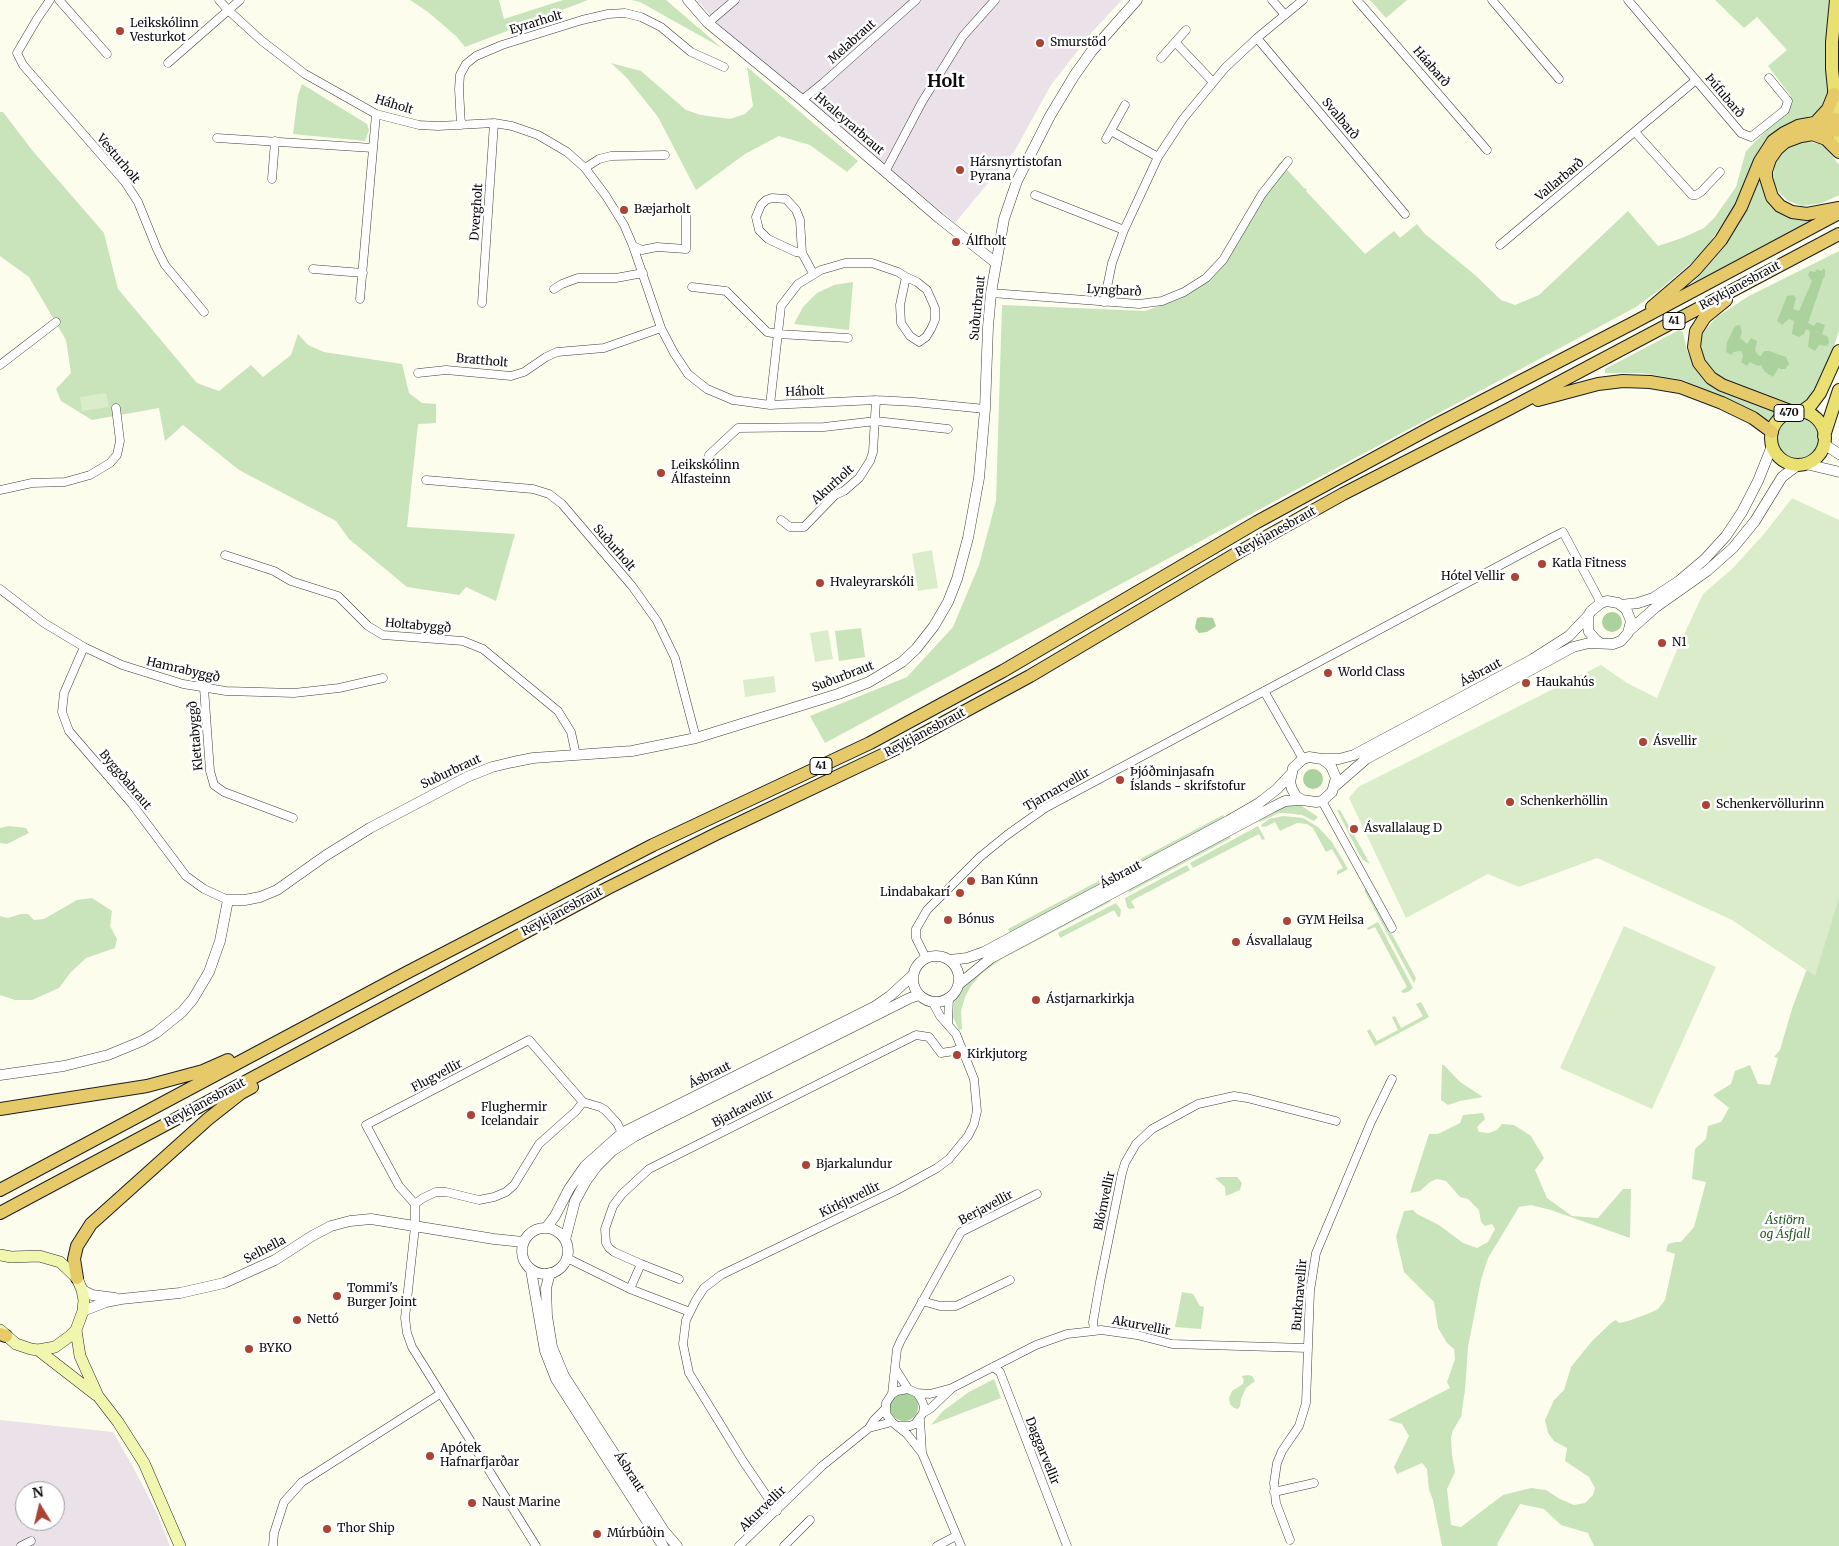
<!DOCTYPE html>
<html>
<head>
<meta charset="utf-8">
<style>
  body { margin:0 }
  #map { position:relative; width:1839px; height:1546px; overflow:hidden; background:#fdfded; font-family:Merriweather,serif }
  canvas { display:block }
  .north { position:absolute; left:15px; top:1481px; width:50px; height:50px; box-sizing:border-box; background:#fff; border:1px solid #9e9e9e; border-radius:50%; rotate:351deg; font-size:14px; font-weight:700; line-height:20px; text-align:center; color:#0c0c0c }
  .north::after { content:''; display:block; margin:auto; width:18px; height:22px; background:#ac4334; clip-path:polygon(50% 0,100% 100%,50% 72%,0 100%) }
</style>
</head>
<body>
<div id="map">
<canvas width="1839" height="1546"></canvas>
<div class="north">N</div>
</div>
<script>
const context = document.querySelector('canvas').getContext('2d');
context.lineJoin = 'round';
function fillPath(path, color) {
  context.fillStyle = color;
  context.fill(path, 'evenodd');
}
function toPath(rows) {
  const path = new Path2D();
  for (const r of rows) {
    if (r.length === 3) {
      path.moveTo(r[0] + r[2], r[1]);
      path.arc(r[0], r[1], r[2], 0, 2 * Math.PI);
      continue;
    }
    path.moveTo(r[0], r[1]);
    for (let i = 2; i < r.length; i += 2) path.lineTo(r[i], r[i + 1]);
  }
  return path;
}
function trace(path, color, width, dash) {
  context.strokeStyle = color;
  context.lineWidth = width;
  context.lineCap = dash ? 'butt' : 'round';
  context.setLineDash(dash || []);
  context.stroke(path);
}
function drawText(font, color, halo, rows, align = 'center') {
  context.font = font + ' Merriweather,serif';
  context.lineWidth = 5;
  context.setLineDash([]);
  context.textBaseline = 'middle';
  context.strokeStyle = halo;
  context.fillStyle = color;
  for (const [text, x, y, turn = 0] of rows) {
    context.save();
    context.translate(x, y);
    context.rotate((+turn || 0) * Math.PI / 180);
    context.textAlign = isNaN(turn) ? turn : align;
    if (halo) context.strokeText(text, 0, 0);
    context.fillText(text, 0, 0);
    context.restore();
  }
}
fillPath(toPath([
  [697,0,1122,0,1092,32,1051,85,1014,152,955,223,720,26],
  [0,1420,113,1432,132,1465,156,1511,170,1546,0,1546],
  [25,1491,55,1491,55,1521,25,1521]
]), '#eae1e9');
fillPath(toPath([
  [410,0,499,0,504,19,563,0,588,0,465,47,456,36,428,12],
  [631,0,666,0,722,48,640,2],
  [1370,0,1407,0,1386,18],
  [1715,0,1829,0,1828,100,1818,113,1779,128,1758,152,1740,198,1702,254,1658,291,1636,307,825,743,810,716,907,677,953,627,979,565,996,501,1002,305,1145,311,1180,299,1224,264,1258,194,1280,162,1304,188,1307,189,1306,191,1365,254,1394,231,1400,238,1417,224,1424,233,1475,275,1501,300,1515,305,1539,295,1628,211,1658,246,1682,238,1704,228,1715,217,1736,187,1746,151,1789,108,1791,96,1768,66,1787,50,1757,17,1744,28],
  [611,63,641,71,686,110,701,115,730,119,745,114,753,106,747,67,858,161,847,172,810,145,779,136,745,154,696,190,658,117,627,78],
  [302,84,367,124,369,130,365,141,293,134,298,95],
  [0,112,3,112,32,150,104,233,118,289,197,383,219,391,251,365,263,377,291,355,298,334,308,345,324,352,402,364,409,393,422,403,436,404,436,423,418,424,407,527,515,534,496,601,466,587,459,595,407,587,349,539,336,521,239,470,183,425,165,441,159,408,92,420,61,401,56,389,71,373,66,340,29,277,0,256],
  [1805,141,1824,145,1839,165,1839,195,1822,203,1802,206,1788,201,1776,189,1773,176,1776,161,1786,148],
  [1760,171,1765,192,1803,219,1818,219,1693,283,1720,252,1754,189],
  [1839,251,1839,331,1824,376,1811,398,1802,404,1790,405,1732,383,1718,376,1709,368,1703,356,1701,344,1703,332,1717,317,1749,296],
  [853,282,849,330,794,324,803,307,817,293,834,285],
  [1679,330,1683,332,1687,351,1695,366,1778,412,1770,422,1747,409,1683,380,1642,373,1605,373,1605,369],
  [1798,438,21],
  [861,628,865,657,839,661,835,631],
  [1299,804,1318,817,1314,821,1302,815,1285,813,1279,813,1260,822,1258,819,1279,807],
  [1337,810,1340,810,1370,864,1363,860,1359,854],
  [1223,815,1225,819,1010,933,1008,929],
  [1283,816,1303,818,1318,827,1332,842,1348,869,1337,875,1337,871,1343,868,1332,849,1326,852,1313,828,1307,824,1297,823,1280,831,1275,822,1265,827,1265,826,1262,827,1261,825,1269,819],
  [9,826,26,828,29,833,7,844,0,843,0,828],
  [1258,826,1265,839,1262,840,1259,834,1193,868,1190,863],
  [1229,835,1231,838,1128,893,1130,888],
  [1187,865,1190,870,1131,901,1135,908,1129,909,1127,907,1125,898],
  [1839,882,1839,1546,1594,1546,1588,1533,1561,1525,1544,1509,1520,1504,1497,1544,1498,1546,1442,1546,1433,1500,1429,1490,1427,1469,1422,1463,1397,1474,1394,1467,1409,1436,1402,1424,1388,1420,1450,1388,1447,1382,1455,1359,1454,1349,1447,1343,1438,1328,1434,1302,1404,1272,1396,1237,1404,1211,1413,1210,1417,1214,1439,1225,1463,1243,1477,1248,1488,1242,1495,1229,1492,1224,1485,1226,1481,1222,1479,1210,1468,1199,1460,1197,1446,1181,1437,1179,1430,1182,1420,1191,1410,1193,1429,1134,1438,1134,1460,1123,1463,1115,1483,1113,1485,1119,1477,1127,1479,1132,1489,1133,1497,1130,1502,1124,1514,1125,1531,1136,1544,1158,1535,1170,1547,1198,1572,1216,1598,1218,1623,1189,1631,1189,1630,1238,1551,1210,1531,1205,1519,1207,1488,1258,1481,1280,1468,1347,1465,1390,1461,1417,1453,1430,1451,1438,1452,1455,1455,1472,1447,1489,1451,1525,1461,1527,1503,1495,1531,1488,1546,1490,1560,1499,1574,1505,1585,1503,1593,1495,1595,1488,1589,1477,1565,1461,1567,1448,1554,1441,1548,1433,1545,1420,1554,1400,1564,1390,1571,1367,1592,1341,1612,1322,1616,1320,1619,1323,1628,1321,1650,1313,1658,1309,1665,1300,1675,1254,1666,1251,1668,1244,1676,1242,1681,1242,1694,1227,1706,1182,1692,1179,1695,1149,1706,1139,1708,1126,1721,1122,1729,1108,1713,1095,1731,1084,1735,1071,1750,1065,1758,1084,1770,1085,1778,1058,1774,1057,1780,1050,1792,1009],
  [1367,889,1416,978,1414,983,1364,890],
  [92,898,112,911,110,926,117,939,115,948,86,958,70,973,59,988,32,1000,15,1000,0,995,0,916,8,918,21,914,28,914,34,920,44,919,77,900],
  [1106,901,1112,901,1002,959,982,973,971,986,965,997,961,1011,962,1029,959,1030,953,1017,954,1002,965,982,978,969],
  [1116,903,1121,910,1120,917,1118,917,1114,910,1060,938,1058,933],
  [1378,922,1413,988,1408,992,1403,993,1401,991,1407,987,1375,927,1368,930,1367,928],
  [1421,1002,1429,1017,1375,1046,1367,1031,1370,1029,1377,1041,1398,1030,1392,1017,1395,1016,1401,1028,1416,1020,1423,1016,1416,1004],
  [1442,1065,1444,1065,1460,1082,1483,1097,1460,1101,1448,1105,1441,1100],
  [1221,1177,1237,1177,1242,1183,1240,1190,1226,1196,1225,1187,1215,1178],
  [1182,1292,1193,1294,1200,1306,1204,1307,1201,1329,1175,1327],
  [1248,1375,1252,1376,1255,1381,1246,1388,1241,1399,1240,1406,1238,1409,1234,1408,1230,1404,1229,1398,1232,1391,1243,1384,1244,1378,1243,1379,1242,1376],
  [994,1379,1001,1398,931,1425,943,1411,969,1392]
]), '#c9e3bb');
fillPath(toPath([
  [1824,268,1825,270,1825,276,1823,279,1808,323,1814,326,1817,322,1825,325,1822,334,1828,337,1829,342,1827,346,1819,345,1815,351,1808,347,1810,331,1806,329,1804,334,1799,337,1792,334,1794,321,1789,319,1782,325,1777,321,1787,296,1793,295,1796,298,1793,309,1799,311,1812,281,1808,275,1810,271,1815,272,1817,269,1821,271],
  [1740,325,1742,332,1740,338,1747,344,1751,338,1757,341,1755,350,1758,355,1761,356,1764,351,1769,351,1786,357,1789,364,1785,369,1780,369,1779,367,1773,377,1765,372,1761,365,1758,366,1750,362,1747,366,1741,362,1743,356,1741,351,1733,352,1732,355,1726,352,1727,342,1735,326],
  [1612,622,10],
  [1202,617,1213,618,1216,626,1207,632,1199,633,1195,628,1197,618],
  [1313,779,10],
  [904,1407,14]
]), '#abd29c');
fillPath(toPath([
  [106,393,109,407,82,411,80,397],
  [1792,498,1839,520,1839,898,1815,976,1732,920,1597,858,1519,887,1488,874,1406,918,1349,798,1358,787,1601,665,1627,683,1657,698,1679,645,1703,594,1732,569,1764,534],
  [932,550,938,588,918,591,912,554],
  [828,630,833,659,815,662,810,633],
  [774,676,776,692,745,697,743,680],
  [1624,926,1716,967,1652,1109,1560,1068]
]), '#dbeccb');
const minor = toPath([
  [50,0,37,19,17,53,23,65,125,182,138,202,157,249,165,265,204,312],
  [59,0,107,54],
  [219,0,228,10,262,41,305,74,376,114,419,125,438,126,494,123,512,126,538,135,567,152,585,168,606,196,624,225,633,246,661,328,674,353,688,374,707,389,733,400,770,405,876,400,914,402,985,409],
  [1272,0,1285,15],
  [1357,0,1487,150],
  [1492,0,1559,79],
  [1628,0,1741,133,1751,137,1785,110,1788,101,1769,78],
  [708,23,735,0],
  [1257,38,1405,214],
  [1175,42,1213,82],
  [1161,58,1186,30],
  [168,63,240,0],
  [802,100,823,83,916,0],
  [461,125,459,89,460,75,466,64,476,56,502,45,582,20,608,14,625,13,641,17,661,27,691,52,724,67],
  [1111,131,1158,157],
  [1635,132,1692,195,1696,195,1701,192,1720,172],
  [217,138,373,148],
  [1106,139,1125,105],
  [585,168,599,159,611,156,665,155],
  [885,172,922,102,963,36,995,0],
  [272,179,275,141],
  [1035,195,1124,230],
  [1500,245,1696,80],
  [633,246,642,250,657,247,686,249,686,209],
  [802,253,796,252,768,239,759,230,756,217,761,205,766,200,772,198,786,199,796,210,800,220,802,253,813,273],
  [313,269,363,273],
  [692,287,726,291,767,332,778,334,848,338],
  [554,289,562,284,578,278,616,278,643,273],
  [991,293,1139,304,1162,301,1184,292,1206,278,1223,260,1262,194,1288,161],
  [360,299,376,114],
  [1104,302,1112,263,1124,230,1158,157,1183,119,1225,68,1257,38,1303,0],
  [482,303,494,123],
  [0,365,56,322],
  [418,373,446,370,511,376,524,372,546,357,557,352,604,348,661,328],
  [770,405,781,306,798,284,821,270,845,263,872,263,898,272,906,277,900,305,901,323,910,336,919,342,926,337,931,329,935,320,935,308,927,290,917,282,906,277],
  [709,455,738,428,824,427,876,421,948,429],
  [426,480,533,489,549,494,562,504,632,586,657,621,675,658,696,738],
  [0,490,32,483,65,482,90,475,110,463,117,455,120,441,116,408],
  [781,520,790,527,804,527,835,495,844,491,859,478,870,461,873,452,876,400],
  [225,555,274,571,291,581,338,596,368,626,383,635,463,641,483,649,558,711,571,732,576,755],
  [0,589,44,623,84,647,122,665,183,684,226,691,294,693,339,688,383,678],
  [84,647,64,693,62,712,69,731,132,804,186,876,204,889,228,900],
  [204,688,210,771,214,785,224,792,293,818],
  [1264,691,1303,759],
  [1322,801,1392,928],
  [926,958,916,938,916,929,927,910,980,857,1007,835,1045,808,1553,537,1563,532,1601,603],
  [948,1024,949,997],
  [415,1204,423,1198,436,1192,446,1192,479,1200,494,1197,506,1192,514,1185,539,1144,576,1111,583,1102],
  [567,1258,630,1289,690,1312],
  [641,1264,679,1279],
  [630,1289,641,1264,614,1252,609,1248,606,1243,605,1229,613,1206,622,1194,649,1169,916,1035,929,1037,941,1053,954,1051,962,1048],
  [922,1301,940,1306,956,1306,1010,1280],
  [1094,1331,1093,1322,1100,1282,1122,1173,1125,1163,1136,1144,1152,1129,1198,1104,1234,1096,1247,1098,1336,1121],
  [993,1367,1000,1372,1067,1546],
  [896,1370,908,1389],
  [917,1393,930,1394,952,1388,1036,1345,1067,1334,1094,1331,1101,1330,1137,1335,1172,1344,1307,1348],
  [892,1394,897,1349,901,1340,961,1232,1037,1194],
  [923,1413,931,1408,952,1388],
  [920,1420,922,1453],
  [899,1426,910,1426,915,1424,923,1413,924,1406,921,1399,917,1393,908,1389,897,1391,892,1394,886,1403,886,1414,892,1422,907,1434,922,1453,961,1546],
  [869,1428,892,1422],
  [1274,1492,1314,1483],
  [777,1511,743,1461,689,1373,683,1344,686,1320,696,1300,704,1288,721,1275,897,1190,937,1168,949,1159,968,1136,974,1124,977,1111,974,1079,956,1034,940,1016,932,1001],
  [1290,1540,1276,1503,1274,1483,1277,1463,1282,1451,1299,1426,1306,1403,1310,1291,1316,1253,1371,1122,1392,1079],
  [21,1546,31,1541],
  [273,1546,274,1533,284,1502,302,1482,440,1394],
  [536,1546,412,1347,407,1333,405,1318,415,1227,415,1204,399,1186,366,1125,529,1040,583,1102,600,1107,605,1110,617,1123,622,1133],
  [739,1546,822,1466,869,1428,874,1420,886,1408],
  [784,1546,810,1520],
  [937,1546,956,1536]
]);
const tertiary = toPath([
  [688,0,708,23,802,100,939,218,996,263],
  [1824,444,1839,454],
  [1806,464,1839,472],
  [1621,605,1638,603,1653,598,1679,581,1705,559,1726,536,1742,512,1758,481,1772,446],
  [1630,630,1656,607,1707,571,1733,548,1755,521,1782,477,1798,465],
  [1322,759,1339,759,1354,755,1533,659,1569,636,1588,616],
  [1335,786,1366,759,1573,647,1589,643,1613,644,1621,641,1628,633,1631,621,1626,609,1618,603,1607,601,1601,603,1591,611,1588,616,1588,627,1589,632,1596,640,1600,643],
  [936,979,23],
  [950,960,967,958,984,952,1228,821,1259,803,1277,789,1290,775],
  [958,985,991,958,1273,807,1285,801,1302,800,1316,802,1322,801,1332,792,1336,778,1331,766,1322,759,1309,757,1303,759,1293,768,1290,782,1292,789,1296,796,1302,800],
  [0,1075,64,1066,108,1055,142,1041,156,1033,182,1012,193,999,209,972,220,941,228,900,245,900,260,897,277,890,325,856,370,828,467,777,492,767,513,762,533,758,632,751,696,738,838,694,869,682,902,662,916,649,934,626,948,602,957,579,968,538,979,478,985,409,988,327,991,293,1004,219,1017,181,1050,116,1074,76,1091,52,1137,0],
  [545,1251,23],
  [546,1228,555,1216,569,1189,585,1166,622,1133,874,1007,890,996,913,975],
  [565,1240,575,1201,586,1181,597,1166,612,1151,635,1136,658,1124,910,998,919,995],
  [531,1270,545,1351,556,1379,663,1546],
  [550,1273,546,1288,547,1316,552,1347,564,1376,664,1531,677,1546],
  [82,1290,92,1295,115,1298],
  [83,1311,106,1302,121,1299,180,1293,224,1283,275,1260,312,1236,331,1226,350,1221,371,1219,494,1239,523,1242]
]);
const secondary = toPath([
  [0,1255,11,1257,39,1256,60,1262,77,1278,82,1290,84,1300,83,1311,76,1330,70,1336,55,1347,38,1350,31,1349,16,1344,0,1330],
  [76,1330,80,1356,98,1396,118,1422,144,1463,180,1546],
  [38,1350,96,1395]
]);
const primary = toPath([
  [1836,0,1832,42,1832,69,1839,139],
  [1798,438,27],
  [1801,412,1811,405,1820,393,1839,351],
  [1824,436,1839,390]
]);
const trunk = toPath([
  [1816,122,1828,109,1834,94],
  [1839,130,1801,136,1785,142,1777,149,1770,159,1766,171,1766,178,1772,197,1780,206,1792,212,1807,214,1839,208],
  [1812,134,1826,139,1839,152],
  [1726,300,1705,317,1696,331,1694,347,1699,363,1711,378,1722,385,1793,412],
  [1652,307,1695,270,1721,240,1741,207,1760,161,1773,141,1784,133,1798,126,1836,119,1839,120],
  [1538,400,1598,384,1623,381,1650,382,1680,387,1722,403,1753,418,1772,432],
  [0,1109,147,1086,203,1071,228,1060],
  [0,1190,408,972,653,845,870,743,1003,671,1257,522,1432,427,1633,323,1839,213],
  [0,1213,608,888,718,833,895,749,1030,676,1239,552,1343,494,1509,409,1839,234],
  [77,1278,74,1259,77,1246,91,1224,208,1119,241,1093,252,1087],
  [0,1334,6,1336]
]);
trace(minor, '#3f3f3f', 9);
trace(tertiary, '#3f3f3f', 11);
trace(secondary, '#2e2e2e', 12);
trace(primary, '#1d1d1d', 14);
trace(trunk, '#1d1d1d', 14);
trace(minor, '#fff', 8);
trace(tertiary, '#fff', 10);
trace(secondary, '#f1f6af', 11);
trace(primary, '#e9e071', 12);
trace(trunk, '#e6ca6a', 12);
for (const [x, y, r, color] of [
  [120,31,5,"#ac4334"],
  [1040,43,5,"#ac4334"],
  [960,170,5,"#ac4334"],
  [624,210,5,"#ac4334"],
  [956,242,5,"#ac4334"],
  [661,473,5,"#ac4334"],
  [1542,564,5,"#ac4334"],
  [1515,577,5,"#ac4334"],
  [820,583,5,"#ac4334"],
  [1662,643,5,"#ac4334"],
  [1328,673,5,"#ac4334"],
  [1526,683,5,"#ac4334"],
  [1643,742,5,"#ac4334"],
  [1120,780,5,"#ac4334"],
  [1510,802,5,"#ac4334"],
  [1706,805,5,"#ac4334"],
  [1354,829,5,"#ac4334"],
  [971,881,5,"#ac4334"],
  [960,893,5,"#ac4334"],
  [948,920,5,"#ac4334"],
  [1287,921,5,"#ac4334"],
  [1236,942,5,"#ac4334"],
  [1036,1000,5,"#ac4334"],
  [957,1055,5,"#ac4334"],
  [471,1115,5,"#ac4334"],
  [806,1165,5,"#ac4334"],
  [337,1296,5,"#ac4334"],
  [297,1320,5,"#ac4334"],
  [249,1349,5,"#ac4334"],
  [430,1456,5,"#ac4334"],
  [472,1503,5,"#ac4334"],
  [327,1529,5,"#ac4334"],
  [597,1534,5,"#ac4334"]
]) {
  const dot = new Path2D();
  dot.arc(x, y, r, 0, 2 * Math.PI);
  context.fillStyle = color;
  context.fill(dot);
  trace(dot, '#fff', 2);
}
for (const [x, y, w] of [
  [1674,321,22],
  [1789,413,30],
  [821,766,22]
]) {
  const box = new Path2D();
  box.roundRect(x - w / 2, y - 8.5, w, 17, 4);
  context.fillStyle = '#fff';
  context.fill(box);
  trace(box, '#0c0c0c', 1);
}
drawText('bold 11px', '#0c0c0c', null, [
  ["41",1674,321],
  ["470",1789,413],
  ["41",821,766]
]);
drawText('12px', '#0c0c0c', '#fff', [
  ["Eyrarholt",536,23,-17],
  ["Melabraut",852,42,-42],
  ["Háabarð",1431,67,49],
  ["Þúfubarð",1724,96,50],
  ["Háholt",394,105,17],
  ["Svalbarð",1340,119,50],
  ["Hvaleyrarbraut",849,124,41],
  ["Vesturholt",118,159,50],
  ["Vallarbarð",1560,180,-40],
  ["Dvergholt",477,212,-86],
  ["Reykjanesbraut",1740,286,-28],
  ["Lyngbarð",1114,291,3],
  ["Suðurbraut",978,308,-84],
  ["Brattholt",482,361,5],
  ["Háholt",805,392,-2],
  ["Akurholt",833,485,-42],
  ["Reykjanesbraut",1276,532,-29],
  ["Suðurholt",614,548,49],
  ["Holtabyggð",418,626,5],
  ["Hamrabyggð",183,670,13],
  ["Ásbraut",1481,673,-28],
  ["Suðurbraut",843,677,-21],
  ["Reykjanesbraut",925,733,-28],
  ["Klettabyggð",196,736,-95],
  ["Suðurbraut",451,772,-25],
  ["Byggðabraut",125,780,50],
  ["Tjarnarvellir",1057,790,-30],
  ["Ásbraut",1121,875,-28],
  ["Reykjanesbraut",562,912,-28],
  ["Ásbraut",710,1075,-26],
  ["Flugvellir",437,1076,-28],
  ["Reykjanesbraut",205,1103,-28],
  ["Bjarkavellir",743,1109,-27],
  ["Kirkjuvellir",850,1200,-26],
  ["Blómvellir",1105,1201,-78],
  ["Berjavellir",986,1208,-28],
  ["Selhella",265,1250,-28],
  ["Burknavellir",1300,1295,-85],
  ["Akurvellir",1141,1326,11],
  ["Daggarvellir",1042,1451,68],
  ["Ásbraut",629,1472,57],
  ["Akurvellir",763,1509,-44]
]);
drawText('12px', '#0c0c0c', '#fff', [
  ["Leikskólinn",130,24],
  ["Vesturkot",130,38],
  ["Smurstöd",1050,43],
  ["Hársnyrtistofan",970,163],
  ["Pyrana",970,177],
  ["Bæjarholt",634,210],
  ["Álfholt",966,242],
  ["Leikskólinn",671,466],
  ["Álfasteinn",671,480],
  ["Katla Fitness",1552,564],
  ["Hótel Vellir",1505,577,"right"],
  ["Hvaleyrarskóli",830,583],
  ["N1",1672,643],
  ["World Class",1338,673],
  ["Haukahús",1536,683],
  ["Ásvellir",1653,742],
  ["Þjóðminjasafn",1130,773],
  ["Íslands - skrifstofur",1130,787],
  ["Schenkerhöllin",1520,802],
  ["Schenkervöllurinn",1716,805],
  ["Ásvallalaug D",1364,829],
  ["Ban Kúnn",981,881],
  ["Lindabakarí",950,893,"right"],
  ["Bónus",958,920],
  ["GYM Heilsa",1297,921],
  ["Ásvallalaug",1246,942],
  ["Ástjarnarkirkja",1046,1000],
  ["Kirkjutorg",967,1055],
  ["Flughermir",481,1108],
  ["Icelandair",481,1122],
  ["Bjarkalundur",816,1165],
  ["Tommi's",347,1289],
  ["Burger Joint",347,1303],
  ["Nettó",307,1320],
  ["BYKO",259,1349],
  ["Apótek",440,1449],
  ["Hafnarfjarðar",440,1463],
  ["Naust Marine",482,1503],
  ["Thor Ship",337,1529],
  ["Múrbúðin",607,1534]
], 'left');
drawText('italic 12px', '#265c24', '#fff', [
  ["Ástjörn",1785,1221],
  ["og Ásfjall",1785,1235]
]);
drawText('bold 18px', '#0c0c0c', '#fff', [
  ["Holt",946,82]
]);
</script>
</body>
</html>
